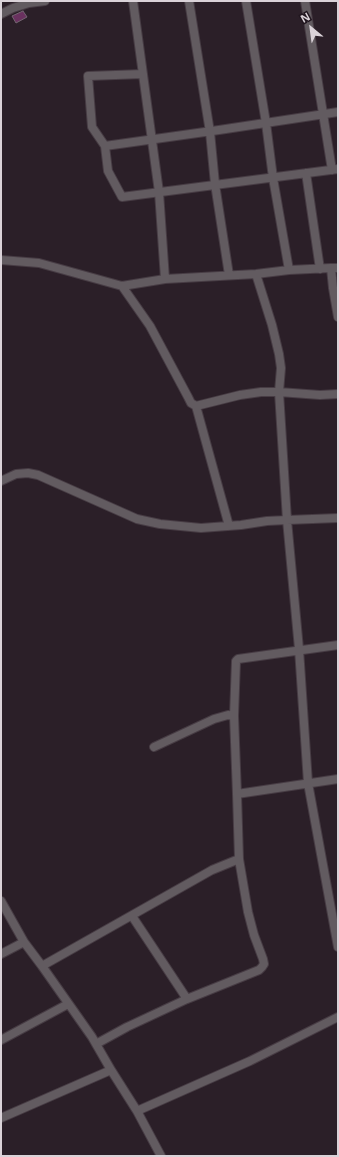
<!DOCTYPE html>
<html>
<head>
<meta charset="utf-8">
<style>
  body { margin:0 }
  #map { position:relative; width:339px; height:1157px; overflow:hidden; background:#2b1f28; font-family:"Open Sans",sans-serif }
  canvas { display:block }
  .frame { position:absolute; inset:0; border:2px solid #dad2d8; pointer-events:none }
  .north { position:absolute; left:291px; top:8px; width:40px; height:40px; -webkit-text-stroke:3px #21161f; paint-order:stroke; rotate:331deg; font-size:11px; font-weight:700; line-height:16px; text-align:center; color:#dad2d8 }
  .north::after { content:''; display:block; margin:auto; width:14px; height:18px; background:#dad2d8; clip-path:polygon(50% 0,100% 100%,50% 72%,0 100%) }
</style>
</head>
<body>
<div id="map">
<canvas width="339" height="1157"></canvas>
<div class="frame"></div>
<div class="north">N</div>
</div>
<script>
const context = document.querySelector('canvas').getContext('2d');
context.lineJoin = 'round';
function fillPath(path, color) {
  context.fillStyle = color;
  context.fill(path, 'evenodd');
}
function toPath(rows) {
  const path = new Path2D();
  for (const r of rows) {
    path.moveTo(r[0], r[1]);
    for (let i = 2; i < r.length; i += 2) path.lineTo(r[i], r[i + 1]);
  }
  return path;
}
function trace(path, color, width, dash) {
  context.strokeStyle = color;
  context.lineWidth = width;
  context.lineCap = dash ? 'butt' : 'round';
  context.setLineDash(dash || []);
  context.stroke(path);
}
const building = toPath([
  [23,11,27,17,16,23,12,16,23,11]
]);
fillPath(building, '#6a315f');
trace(building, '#746671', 1);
const street = toPath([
  [133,1,159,192,165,279,256,274,289,270,331,268],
  [189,1,210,132,215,184,229,275],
  [246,1,266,123,273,178,289,270],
  [305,1,332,170],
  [1,14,13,8,29,3,45,1],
  [143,74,88,76,92,127,105,146,108,171,122,197,338,169],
  [105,146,219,130,338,112],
  [306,173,320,269],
  [1,260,39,263,122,286,165,279],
  [338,268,331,268,333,288,338,317],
  [256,274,272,325,279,354,281,368,279,392,287,520,299,649,308,783,338,947],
  [122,286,150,326,188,397,191,403,196,406,240,395,261,392,279,392,320,395,338,394],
  [196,406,229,526],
  [1,481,16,474,28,473,38,475,137,519,160,524,201,528,241,525,267,521,287,520,338,518],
  [154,747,214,719,228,715,234,716],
  [237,794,234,716,236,661,238,659,338,645],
  [1,901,24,942,42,966,92,1037,111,1070],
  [132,916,187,999],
  [1,954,24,942],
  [42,966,212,870,239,859],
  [1,1040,68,1004],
  [96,1044,127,1027,187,999,259,970,262,967,264,964,263,959,254,935,248,912,239,859,237,794,338,779],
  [137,1111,250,1061,338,1017],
  [1,1118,111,1070,137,1111,161,1156]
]);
trace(street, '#473c44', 10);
trace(street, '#625b60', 8);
</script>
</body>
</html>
